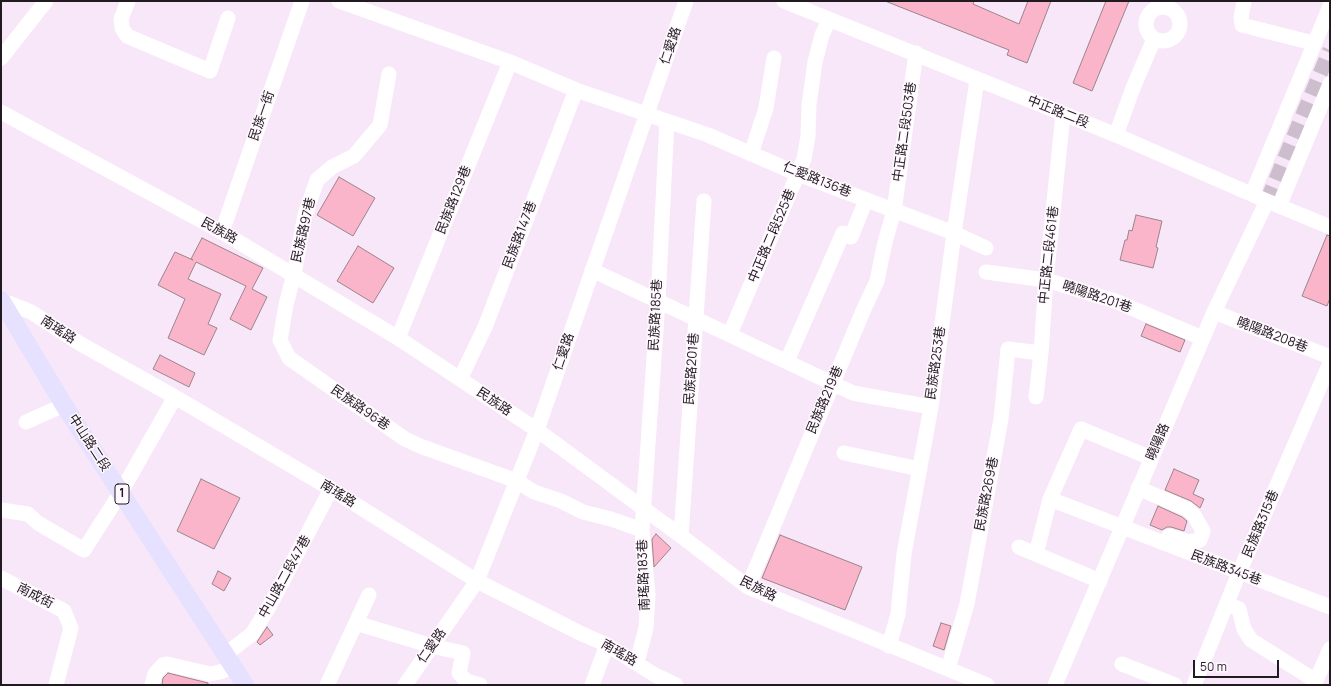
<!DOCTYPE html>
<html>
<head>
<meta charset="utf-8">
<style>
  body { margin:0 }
  #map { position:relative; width:1331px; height:686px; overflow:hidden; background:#f8e7f8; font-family:Manrope,sans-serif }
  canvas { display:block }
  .frame { position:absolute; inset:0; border:2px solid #211b21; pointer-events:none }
  .scale { position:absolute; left:1193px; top:660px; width:86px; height:18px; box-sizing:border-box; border:2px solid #211b21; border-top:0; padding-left:5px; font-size:12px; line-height:14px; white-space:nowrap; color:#211b21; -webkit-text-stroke:3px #fff8ff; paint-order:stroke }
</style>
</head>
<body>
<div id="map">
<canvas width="1331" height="686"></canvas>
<div class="frame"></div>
<div class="scale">50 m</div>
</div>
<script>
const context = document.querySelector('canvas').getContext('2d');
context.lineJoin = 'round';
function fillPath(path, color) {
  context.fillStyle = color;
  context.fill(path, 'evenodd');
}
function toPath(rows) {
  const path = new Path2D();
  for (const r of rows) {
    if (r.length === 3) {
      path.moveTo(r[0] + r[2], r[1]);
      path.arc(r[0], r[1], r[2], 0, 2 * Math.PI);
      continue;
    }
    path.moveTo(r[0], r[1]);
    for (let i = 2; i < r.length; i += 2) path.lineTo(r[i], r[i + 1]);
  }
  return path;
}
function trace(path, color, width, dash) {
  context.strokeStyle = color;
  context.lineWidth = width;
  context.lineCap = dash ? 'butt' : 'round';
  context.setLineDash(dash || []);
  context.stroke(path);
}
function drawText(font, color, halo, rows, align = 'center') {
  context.font = font + ' Manrope,"Noto Sans TC",sans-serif';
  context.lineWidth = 3;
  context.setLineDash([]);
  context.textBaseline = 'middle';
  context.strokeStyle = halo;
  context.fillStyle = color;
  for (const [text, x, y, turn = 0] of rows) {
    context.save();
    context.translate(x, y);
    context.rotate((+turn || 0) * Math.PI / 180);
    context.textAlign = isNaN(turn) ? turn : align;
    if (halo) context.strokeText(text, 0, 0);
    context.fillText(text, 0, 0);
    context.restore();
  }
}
const building = toPath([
  [885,1,974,1,973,4,1019,24,1028,1,1051,1,1027,63,1007,55,1009,50,885,1],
  [1106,1,1129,1,1092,91,1073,83,1106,1],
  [339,177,375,198,353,236,317,215,339,177],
  [1136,215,1162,221,1156,247,1158,248,1153,268,1120,260,1125,240,1127,240,1129,230,1132,231,1136,215],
  [1327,235,1330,236,1330,298,1327,306,1302,296,1327,235],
  [202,238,263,268,252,289,267,297,251,330,230,319,246,286,196,262,188,279,221,294,208,324,217,328,204,355,168,338,185,299,158,285,175,252,193,260,191,259,202,238],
  [358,246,394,268,373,303,337,281,358,246],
  [1146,324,1185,340,1180,352,1141,336,1146,324],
  [160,355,195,373,189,387,153,369,160,355],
  [1174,469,1199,480,1193,494,1204,499,1200,508,1191,501,1165,490,1174,469],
  [201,479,240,498,214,549,177,531,201,479],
  [1158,506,1182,517,1187,521,1184,531,1171,527,1167,527,1162,530,1150,525,1158,506],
  [656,534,671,548,654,567,652,539,656,534],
  [780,535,862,567,845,610,762,578,780,535],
  [218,571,231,578,224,591,212,584,218,571],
  [941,623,951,626,944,650,933,646,941,623],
  [267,627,273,635,260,645,257,642,267,627],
  [168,673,208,683,208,685,162,685,163,678,168,673]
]);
fillPath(building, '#fbb5cb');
trace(building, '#9b848a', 1);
trace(toPath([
  [1267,201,1330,50]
]), '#cdbecd', 15, [15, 8]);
trace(toPath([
  [128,1,121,19,122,28,127,36,210,71,228,18],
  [339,1,510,62,576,90,708,135,798,174,954,233,986,248],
  [784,1,1116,135,1267,201,1330,227],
  [1244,1,1241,18,1242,25,1313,43],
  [1163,24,17],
  [1,58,46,1],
  [389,74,380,125,354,156,332,167,317,180,305,215,294,274,286,305,280,340,289,358,405,439,420,446,517,481,534,492,561,501,583,512,611,519,642,530],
  [1,112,222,232,398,338,537,430,681,536,748,587,987,685],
  [1116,135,1133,88,1154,39],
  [751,154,766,108,774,58],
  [1252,194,1330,6],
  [1279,206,1330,84],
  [222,232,302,1],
  [592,270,853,393,931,407],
  [986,272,1046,280,1115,301,1202,338],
  [1,300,31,312,79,343,175,397,331,489,477,581,580,633,607,645,655,675,676,685],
  [1214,312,1330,357],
  [730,334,804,159,808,136,809,105,815,62,822,35,829,20],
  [398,338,510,62],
  [787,361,843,233,851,237,866,200],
  [460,379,485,327,576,90],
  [1036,397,1041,353,1046,280,1063,114],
  [26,422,64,405],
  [844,453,920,469],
  [1138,488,1187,509,1194,515,1203,531,1200,540,1189,542,1169,536],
  [1050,499,1330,607],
  [1,510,28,514,38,523,84,550,121,492,175,397],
  [681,536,704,201],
  [1019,547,1100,581],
  [1036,554,1050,499,1081,429,1151,458],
  [1,578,64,611,71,628,56,685],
  [748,587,863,311,877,281,885,242,894,211,916,53],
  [1227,604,1239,609,1244,629,1251,640,1316,681],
  [356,623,432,646,463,653,459,673,466,681,480,685],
  [889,646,898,614,904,554,931,407,954,233,977,80],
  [226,654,252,634,270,605,331,489],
  [635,663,639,655,646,628,648,595,642,530,658,301,667,121],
  [1122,664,1175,685],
  [948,669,967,604,1001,419,1008,349,1041,353],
  [152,685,155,674,163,665,167,664,210,674,220,672,234,666],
  [327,685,369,595],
  [405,685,477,581,537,430,686,1],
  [592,685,607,645],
  [1055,685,1214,312,1267,201],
  [1194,685,1239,573,1330,363],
  [1314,685,1330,649]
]), '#fff', 15);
trace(toPath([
  [1,300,64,405,245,685]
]), '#e6e1fe', 18);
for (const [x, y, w] of [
  [122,494,14]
]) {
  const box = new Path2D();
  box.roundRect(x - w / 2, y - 10, w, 20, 3);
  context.fillStyle = '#fff8ff';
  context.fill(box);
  trace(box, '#211b21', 1);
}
drawText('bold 12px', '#211b21', null, [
  ["1",122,494]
]);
drawText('13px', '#211b21', '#fff8ff', [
  ["仁愛路",671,46,-71],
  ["中正路二段",1058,112,22],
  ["民族一街",262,116,-71],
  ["中正路二段503巷",905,132,-82],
  ["仁愛路136巷",817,180,22],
  ["民族路129巷",454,200,-68],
  ["民族路97巷",304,230,-77],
  ["民族路",219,231,29],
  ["民族路147巷",520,235,-69],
  ["中正路二段525巷",772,236,-67],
  ["中正路二段461巷",1049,255,-84],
  ["曉陽路201巷",1097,297,19],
  ["民族路185巷",656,315,-87],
  ["南瑤路",58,330,33],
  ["曉陽路208巷",1272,335,21],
  ["仁愛路",564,352,-71],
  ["民族路253巷",936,363,-82],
  ["民族路201巷",692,369,-86],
  ["民族路219巷",825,400,-67],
  ["民族路",494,402,34],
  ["民族路96巷",360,408,35],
  ["曉陽路",1158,442,-67],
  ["中山路二段",89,443,57],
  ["南瑤路",338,494,32],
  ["民族路269巷",987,494,-79],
  ["民族路315巷",1261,524,-67],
  ["民族路345巷",1226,568,21],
  ["南瑤路183巷",644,575,-92],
  ["中山路二段47巷",285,577,-61],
  ["民族路",758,589,27],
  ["南成街",35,596,27],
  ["仁愛路",432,646,-55],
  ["南瑤路",619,653,30]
]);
</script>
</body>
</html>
